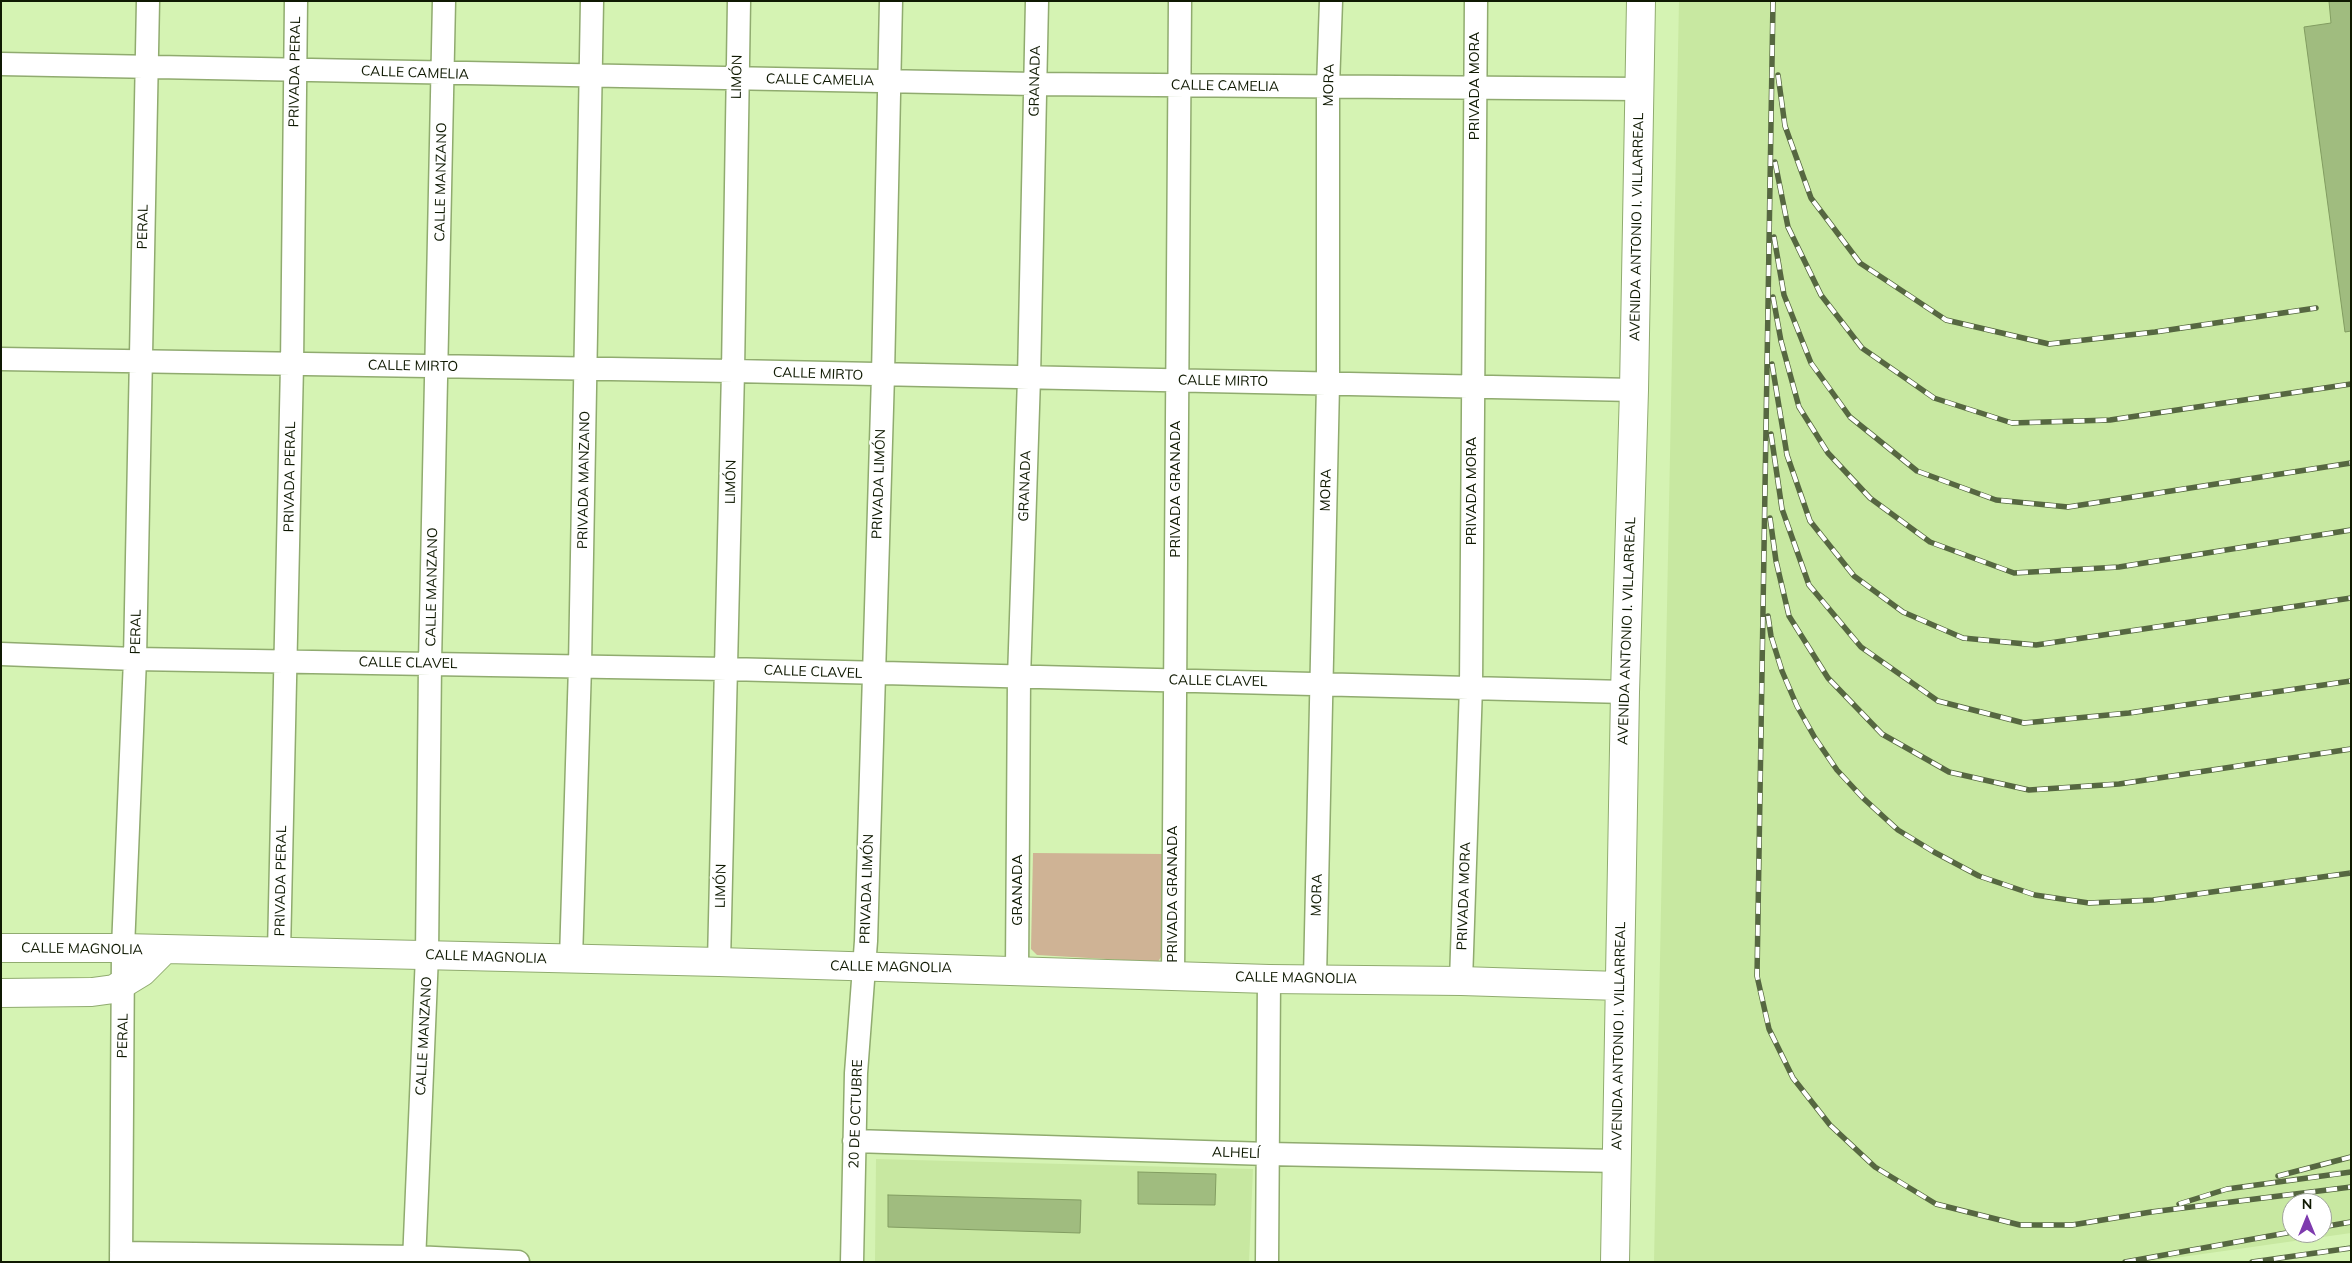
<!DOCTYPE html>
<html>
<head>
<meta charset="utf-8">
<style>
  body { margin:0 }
  #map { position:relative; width:2352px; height:1263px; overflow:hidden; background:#d5f3b3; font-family:Mulish,sans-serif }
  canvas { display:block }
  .frame { position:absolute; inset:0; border:2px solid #0f1902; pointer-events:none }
  .north { position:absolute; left:2282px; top:1193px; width:50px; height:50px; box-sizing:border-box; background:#fff; border:1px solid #9fa39a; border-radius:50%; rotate:0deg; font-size:14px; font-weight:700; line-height:20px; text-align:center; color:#0f1902 }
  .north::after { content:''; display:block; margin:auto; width:18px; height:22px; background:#7e3bae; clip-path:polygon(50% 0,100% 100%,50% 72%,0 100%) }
</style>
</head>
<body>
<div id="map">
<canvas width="2352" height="1263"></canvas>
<div class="frame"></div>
<div class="north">N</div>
</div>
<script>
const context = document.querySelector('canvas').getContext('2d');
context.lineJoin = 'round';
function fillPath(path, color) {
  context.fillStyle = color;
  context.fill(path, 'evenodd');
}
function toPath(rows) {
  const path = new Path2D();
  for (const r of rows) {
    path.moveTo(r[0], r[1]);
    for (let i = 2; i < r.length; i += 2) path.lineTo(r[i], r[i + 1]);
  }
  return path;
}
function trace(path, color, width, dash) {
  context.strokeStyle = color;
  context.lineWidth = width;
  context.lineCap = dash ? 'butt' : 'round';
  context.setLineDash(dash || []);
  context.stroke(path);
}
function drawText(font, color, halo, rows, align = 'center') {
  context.font = font + ' Mulish,sans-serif';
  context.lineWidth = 5;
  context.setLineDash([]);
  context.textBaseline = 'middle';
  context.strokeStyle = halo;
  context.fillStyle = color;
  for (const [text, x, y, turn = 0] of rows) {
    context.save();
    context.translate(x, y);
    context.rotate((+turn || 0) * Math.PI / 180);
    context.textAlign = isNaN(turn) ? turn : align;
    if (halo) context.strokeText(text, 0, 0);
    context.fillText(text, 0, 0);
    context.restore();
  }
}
fillPath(toPath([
  [1679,1,2351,1,2351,1233,2146,1262,1654,1262],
  [2292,1203,2322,1203,2322,1233,2292,1233],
  [876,1159,1253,1169,1249,1262,875,1262]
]), '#c8e8a1');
fillPath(toPath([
  [1033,853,1164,854,1162,955,1158,962,1037,955,1031,949]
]), '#cfb395');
const building = toPath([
  [2329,1,2351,1,2351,331,2345,332,2304,27,2331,23,2329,1],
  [1138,1172,1216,1174,1215,1205,1138,1204,1138,1172],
  [888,1195,1081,1200,1080,1233,888,1227,888,1195]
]);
fillPath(building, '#a0bc7f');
trace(building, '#829d61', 1);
const minor = toPath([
  [1,64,1035,84,1639,89],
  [1,359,733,371,1634,390],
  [1,654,135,659,727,669,1625,692],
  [279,952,292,365,296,1],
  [571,959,580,666,592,1],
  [719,962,733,371,739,1],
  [1017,970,1019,678,1029,378,1037,1],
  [1173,976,1180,1],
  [1315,978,1328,384,1328,87,1331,1],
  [1461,981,1471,686,1476,1],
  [854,1141,1268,1154,1618,1161],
  [121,1253,414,1257,518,1262],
  [121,1262,123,948,135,659,148,1],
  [414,1262,427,955,430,663,444,1],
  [852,1262,856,1073,866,941,883,375,891,1],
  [1267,1262,1269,979]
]);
const tertiary = toPath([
  [1,948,123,948,719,962,1269,979,1461,981,1619,986],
  [1,993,92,992,114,989,142,972,163,951],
  [1615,1262,1625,692,1634,390,1641,1]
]);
trace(minor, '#90ab6f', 25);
trace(tertiary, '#90ab6f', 30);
trace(minor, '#fff', 22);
trace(tertiary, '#fff', 28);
const rail = toPath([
  [1773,1,1757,976,1769,1029,1793,1078,1830,1125,1875,1167,1936,1204,2020,1225,2072,1225,2151,1212,2351,1187],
  [1778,75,1785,126,1811,198,1860,263,1946,320,2049,344,2155,332,2316,308],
  [1775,162,1788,227,1821,295,1862,348,1934,398,2012,423,2110,420,2351,384],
  [1774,237,1784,295,1811,363,1850,417,1917,471,1996,500,2068,507,2351,463],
  [1773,297,1781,341,1799,407,1828,453,1870,498,1930,542,2014,573,2119,567,2351,530],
  [1772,364,1787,455,1810,521,1854,576,1903,612,1963,638,2036,645,2351,598],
  [1771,434,1782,509,1809,585,1861,647,1938,701,2024,723,2129,713,2351,681],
  [1770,518,1776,561,1789,616,1828,678,1882,734,1949,772,2029,790,2119,784,2351,749],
  [1768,616,1771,636,1782,671,1797,706,1815,738,1837,770,1863,798,1898,830,1934,852,1979,876,2035,895,2089,903,2153,900,2351,873],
  [2278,1176,2351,1157],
  [2179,1204,2227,1189,2351,1172],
  [2322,1227,2351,1222],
  [2125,1262,2292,1232],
  [2252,1262,2351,1248]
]);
trace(rail, '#566741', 5.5);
trace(rail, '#fff', 4, [11]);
drawText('14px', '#0f1902', '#fff', [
  ["PRIVADA PERAL",295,72,-89],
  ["CALLE CAMELIA",415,73,2],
  ["LIMÓN",737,77,-89],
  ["CALLE CAMELIA",820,80,1],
  ["GRANADA",1035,81,-89],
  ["MORA",1329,85,-89],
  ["CALLE CAMELIA",1225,86,1],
  ["PRIVADA MORA",1475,86,-90],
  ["CALLE MANZANO",441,182,-89],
  ["PERAL",143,227,-89],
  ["AVENIDA ANTONIO I. VILLARREAL",1637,227,-89],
  ["CALLE MIRTO",413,366,1],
  ["CALLE MIRTO",818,374,2],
  ["CALLE MIRTO",1223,381,1],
  ["PRIVADA PERAL",290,477,-89],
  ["PRIVADA MANZANO",584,480,-89],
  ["LIMÓN",731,482,-89],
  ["PRIVADA LIMÓN",879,484,-88],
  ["GRANADA",1025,486,-88],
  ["PRIVADA GRANADA",1176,489,-90],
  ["MORA",1326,490,-89],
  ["PRIVADA MORA",1472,491,-90],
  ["CALLE MANZANO",432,587,-89],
  ["AVENIDA ANTONIO I. VILLARREAL",1627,631,-88],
  ["PERAL",136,632,-89],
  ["CALLE CLAVEL",408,663,1],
  ["CALLE CLAVEL",813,672,2],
  ["CALLE CLAVEL",1218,681,1],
  ["PRIVADA PERAL",281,881,-89],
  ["LIMÓN",721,886,-89],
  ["PRIVADA LIMÓN",867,889,-88],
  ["GRANADA",1018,890,-90],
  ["PRIVADA GRANADA",1173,894,-90],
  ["MORA",1317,895,-88],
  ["PRIVADA MORA",1464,896,-88],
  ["CALLE MAGNOLIA",82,949,1],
  ["CALLE MAGNOLIA",486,957,2],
  ["CALLE MAGNOLIA",891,967,1],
  ["CALLE MAGNOLIA",1296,978,1],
  ["PERAL",123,1036,-89],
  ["CALLE MANZANO",424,1036,-87],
  ["AVENIDA ANTONIO I. VILLARREAL",1619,1036,-89],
  ["20 DE OCTUBRE",856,1114,-88],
  ["ALHELÍ",1236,1153,2]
]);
</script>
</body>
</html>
